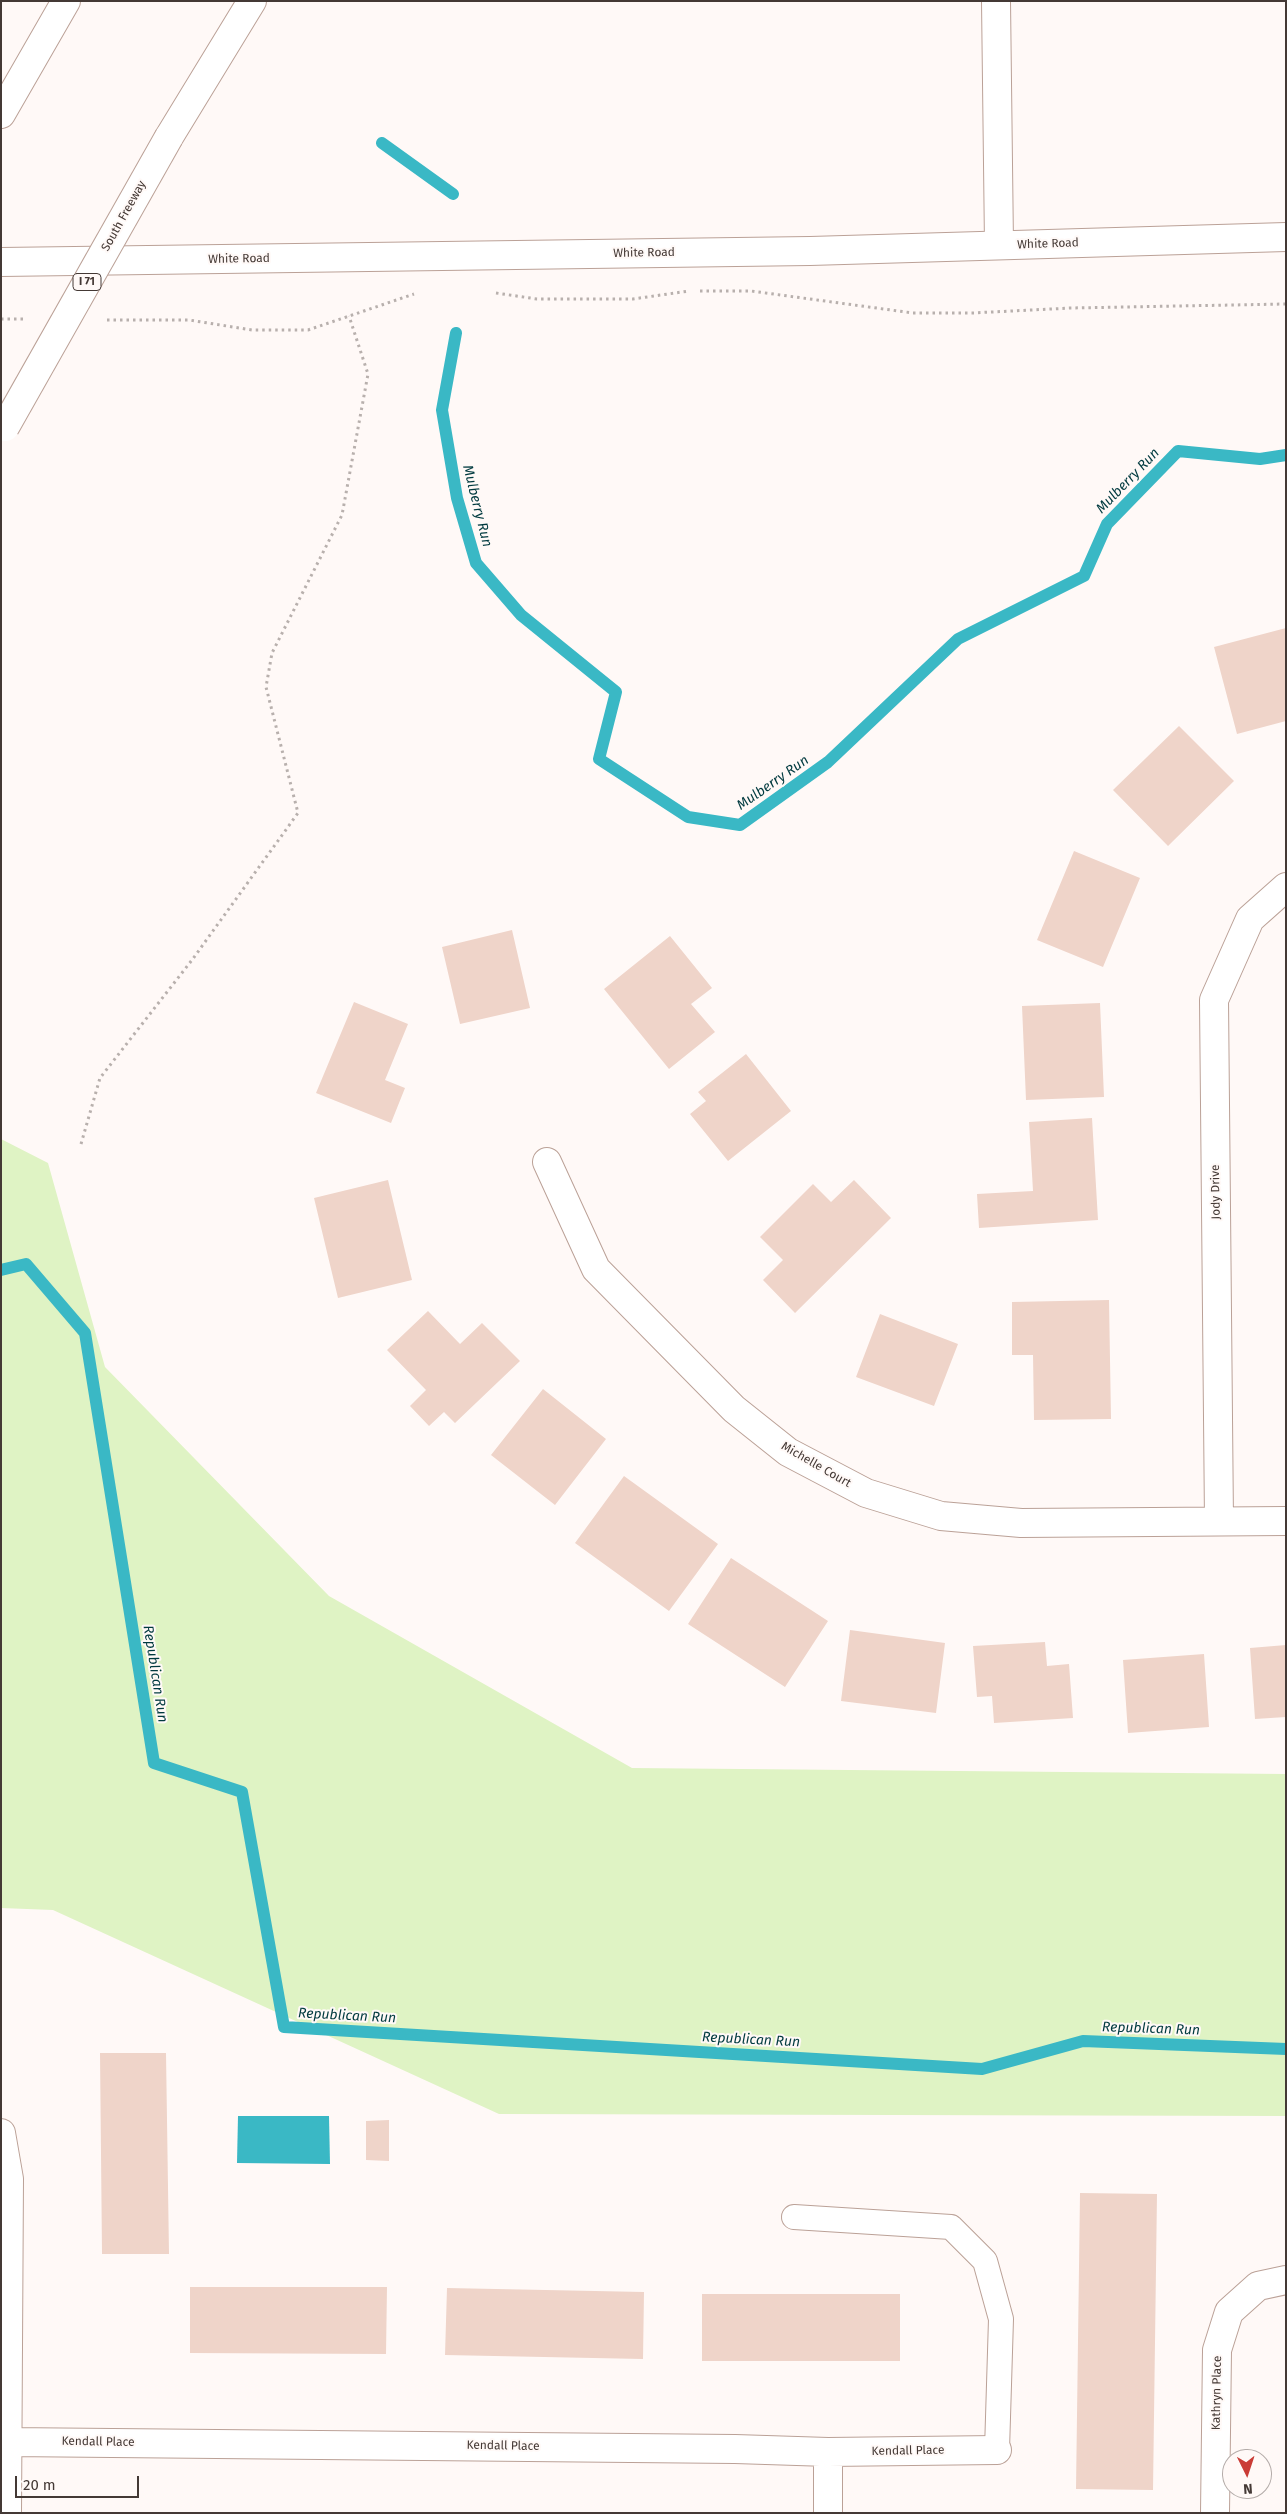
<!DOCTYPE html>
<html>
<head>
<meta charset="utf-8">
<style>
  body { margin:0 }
  #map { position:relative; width:1287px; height:2514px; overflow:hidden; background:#fff9f7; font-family:"Fira Sans",sans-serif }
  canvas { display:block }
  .frame { position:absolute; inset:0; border:2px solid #443935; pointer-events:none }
  .north { position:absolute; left:1222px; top:2449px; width:50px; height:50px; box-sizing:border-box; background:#fff9f7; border:1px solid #b4aca9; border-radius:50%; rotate:176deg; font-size:14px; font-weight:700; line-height:20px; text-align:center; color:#443935 }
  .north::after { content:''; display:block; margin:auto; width:18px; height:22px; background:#ca3c36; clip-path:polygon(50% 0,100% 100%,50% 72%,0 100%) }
  .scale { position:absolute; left:15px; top:2476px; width:124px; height:22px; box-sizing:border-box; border:2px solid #443935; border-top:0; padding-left:6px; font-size:15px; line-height:18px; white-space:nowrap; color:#443935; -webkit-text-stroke:4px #fff9f7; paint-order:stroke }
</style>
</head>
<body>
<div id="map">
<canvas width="1287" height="2514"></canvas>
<div class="frame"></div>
<div class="north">N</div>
<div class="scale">20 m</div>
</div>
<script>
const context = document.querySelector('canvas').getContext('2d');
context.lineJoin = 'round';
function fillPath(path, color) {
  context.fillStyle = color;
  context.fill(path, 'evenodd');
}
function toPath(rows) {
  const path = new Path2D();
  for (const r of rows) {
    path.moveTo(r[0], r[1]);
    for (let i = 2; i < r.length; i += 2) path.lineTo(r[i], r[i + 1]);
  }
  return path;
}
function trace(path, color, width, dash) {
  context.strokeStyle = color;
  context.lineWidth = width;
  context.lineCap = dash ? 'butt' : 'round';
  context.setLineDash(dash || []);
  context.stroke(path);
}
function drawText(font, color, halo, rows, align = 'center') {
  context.font = font + ' "Fira Sans",sans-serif';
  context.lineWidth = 4;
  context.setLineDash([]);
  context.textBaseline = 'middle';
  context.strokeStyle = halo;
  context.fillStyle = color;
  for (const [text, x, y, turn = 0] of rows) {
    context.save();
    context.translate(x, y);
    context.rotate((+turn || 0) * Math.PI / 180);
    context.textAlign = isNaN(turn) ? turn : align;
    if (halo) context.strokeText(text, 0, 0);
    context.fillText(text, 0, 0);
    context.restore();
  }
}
fillPath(toPath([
  [1,1139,48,1163,105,1367,329,1596,632,1768,1286,1774,1286,2116,499,2114,53,1910,1,1908]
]), '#dff3c4');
fillPath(toPath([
  [238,2116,329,2116,330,2164,237,2163]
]), '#3ab8c5');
trace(toPath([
  [382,143,453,194],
  [456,333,442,410,457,498,476,563,521,615,616,692,599,759,688,817,740,825,828,762,958,639,1084,576,1107,524,1178,451,1260,459,1286,455],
  [1,1270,26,1264,85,1333,154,1763,242,1792,284,2027,982,2069,1083,2041,1286,2049]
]), '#3ab8c5', 12);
fillPath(toPath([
  [1286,628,1286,721,1237,734,1214,647],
  [1179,726,1234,781,1168,846,1113,790],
  [1074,851,1140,878,1103,967,1037,940],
  [512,930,530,1008,460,1024,442,947],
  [670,936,712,988,691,1004,715,1032,669,1069,604,989],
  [354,1002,408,1024,385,1080,405,1088,391,1123,316,1093],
  [1100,1003,1104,1097,1026,1100,1022,1006],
  [746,1054,791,1111,728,1161,690,1114,706,1101,698,1092],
  [1092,1118,1098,1220,979,1228,977,1194,1033,1191,1029,1122],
  [388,1180,412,1280,338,1298,314,1198],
  [854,1180,891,1218,795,1313,763,1280,783,1260,760,1237,813,1184,831,1202],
  [1109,1300,1111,1419,1034,1420,1033,1355,1012,1355,1012,1302],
  [428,1311,460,1344,482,1323,520,1361,455,1423,444,1412,429,1426,410,1406,426,1390,387,1350],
  [880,1314,958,1344,934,1406,856,1377],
  [543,1389,606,1439,555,1505,491,1455],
  [624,1476,718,1544,669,1611,575,1543],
  [731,1558,828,1621,785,1687,688,1624],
  [850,1630,945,1643,936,1713,841,1701],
  [1045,1642,1047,1666,1069,1664,1073,1718,994,1723,992,1696,977,1697,973,1646],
  [1286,1645,1286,1717,1255,1719,1250,1648],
  [1204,1654,1209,1727,1128,1733,1123,1660],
  [100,2053,166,2053,169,2254,102,2254],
  [389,2120,389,2161,366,2160,366,2121],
  [1080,2193,1157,2194,1153,2490,1076,2489],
  [190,2287,387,2287,386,2354,190,2353],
  [447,2288,644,2292,643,2359,445,2355],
  [702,2294,900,2294,900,2361,702,2361]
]), '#efd4c9');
const lane = toPath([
  [794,2217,951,2227,985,2261,1001,2319,997,2450]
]);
const street = toPath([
  [996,1,999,245],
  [547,1162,596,1269,734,1409,788,1452,866,1493,941,1516,1021,1523,1286,1521],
  [1219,1521,1214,1000,1250,919,1286,887],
  [1,2133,9,2179,7,2513],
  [9,2442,735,2449,828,2452,997,2450],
  [828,2513,828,2452],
  [1215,2513,1217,2350,1229,2312,1258,2286,1286,2280]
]);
const secondary = toPath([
  [1,262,810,251,1286,237]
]);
const highway = toPath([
  [1,114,66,1],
  [169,137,252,1]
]);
trace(lane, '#bba197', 26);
trace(street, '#bba197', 30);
trace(secondary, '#bba197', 30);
trace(highway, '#bba197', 30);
trace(toPath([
  [700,291,751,291,913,313,972,313,1071,308,1286,304],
  [496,293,537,299,633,299,689,291],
  [1,319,25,319],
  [107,320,189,320,252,330,308,330,414,294],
  [81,1144,100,1078,192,960,298,813,266,687,272,653,342,515,368,374,349,316]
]), '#b8b0ad', 3, [2.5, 4]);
trace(lane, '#fff', 24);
trace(street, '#fff', 28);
trace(secondary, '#fff', 28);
trace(highway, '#fff', 28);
const highwayBridge = toPath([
  [5,427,169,137]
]);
trace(highwayBridge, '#bba197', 30, []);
trace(highwayBridge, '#fff', 28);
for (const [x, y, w] of [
  [87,282,28]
]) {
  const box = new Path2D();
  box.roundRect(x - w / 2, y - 8.5, w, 17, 4);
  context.fillStyle = '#fff9f7';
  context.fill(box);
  trace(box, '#443935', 1);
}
drawText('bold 11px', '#443935', null, [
  ["I 71",87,282]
]);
drawText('12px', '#443935', '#fff9f7', [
  ["South Freeway",124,216,-61],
  ["White Road",1048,244,-2],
  ["White Road",644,253,-1],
  ["White Road",239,259,-1],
  ["Jody Drive",1216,1192,-91],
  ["Michelle Court",816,1465,30],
  ["Kathryn Place",1217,2393,-89],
  ["Kendall Place",98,2442,1],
  ["Kendall Place",503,2446,1],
  ["Kendall Place",908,2451,-1]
]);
drawText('italic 14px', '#003a3f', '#fff9f7', [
  ["Mulberry Run",1128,481,-46],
  ["Mulberry Run",477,506,76],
  ["Mulberry Run",773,783,-35],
  ["Republican Run",155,1674,81],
  ["Republican Run",347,2016,3],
  ["Republican Run",1151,2029,2],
  ["Republican Run",751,2040,3]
]);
</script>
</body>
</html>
